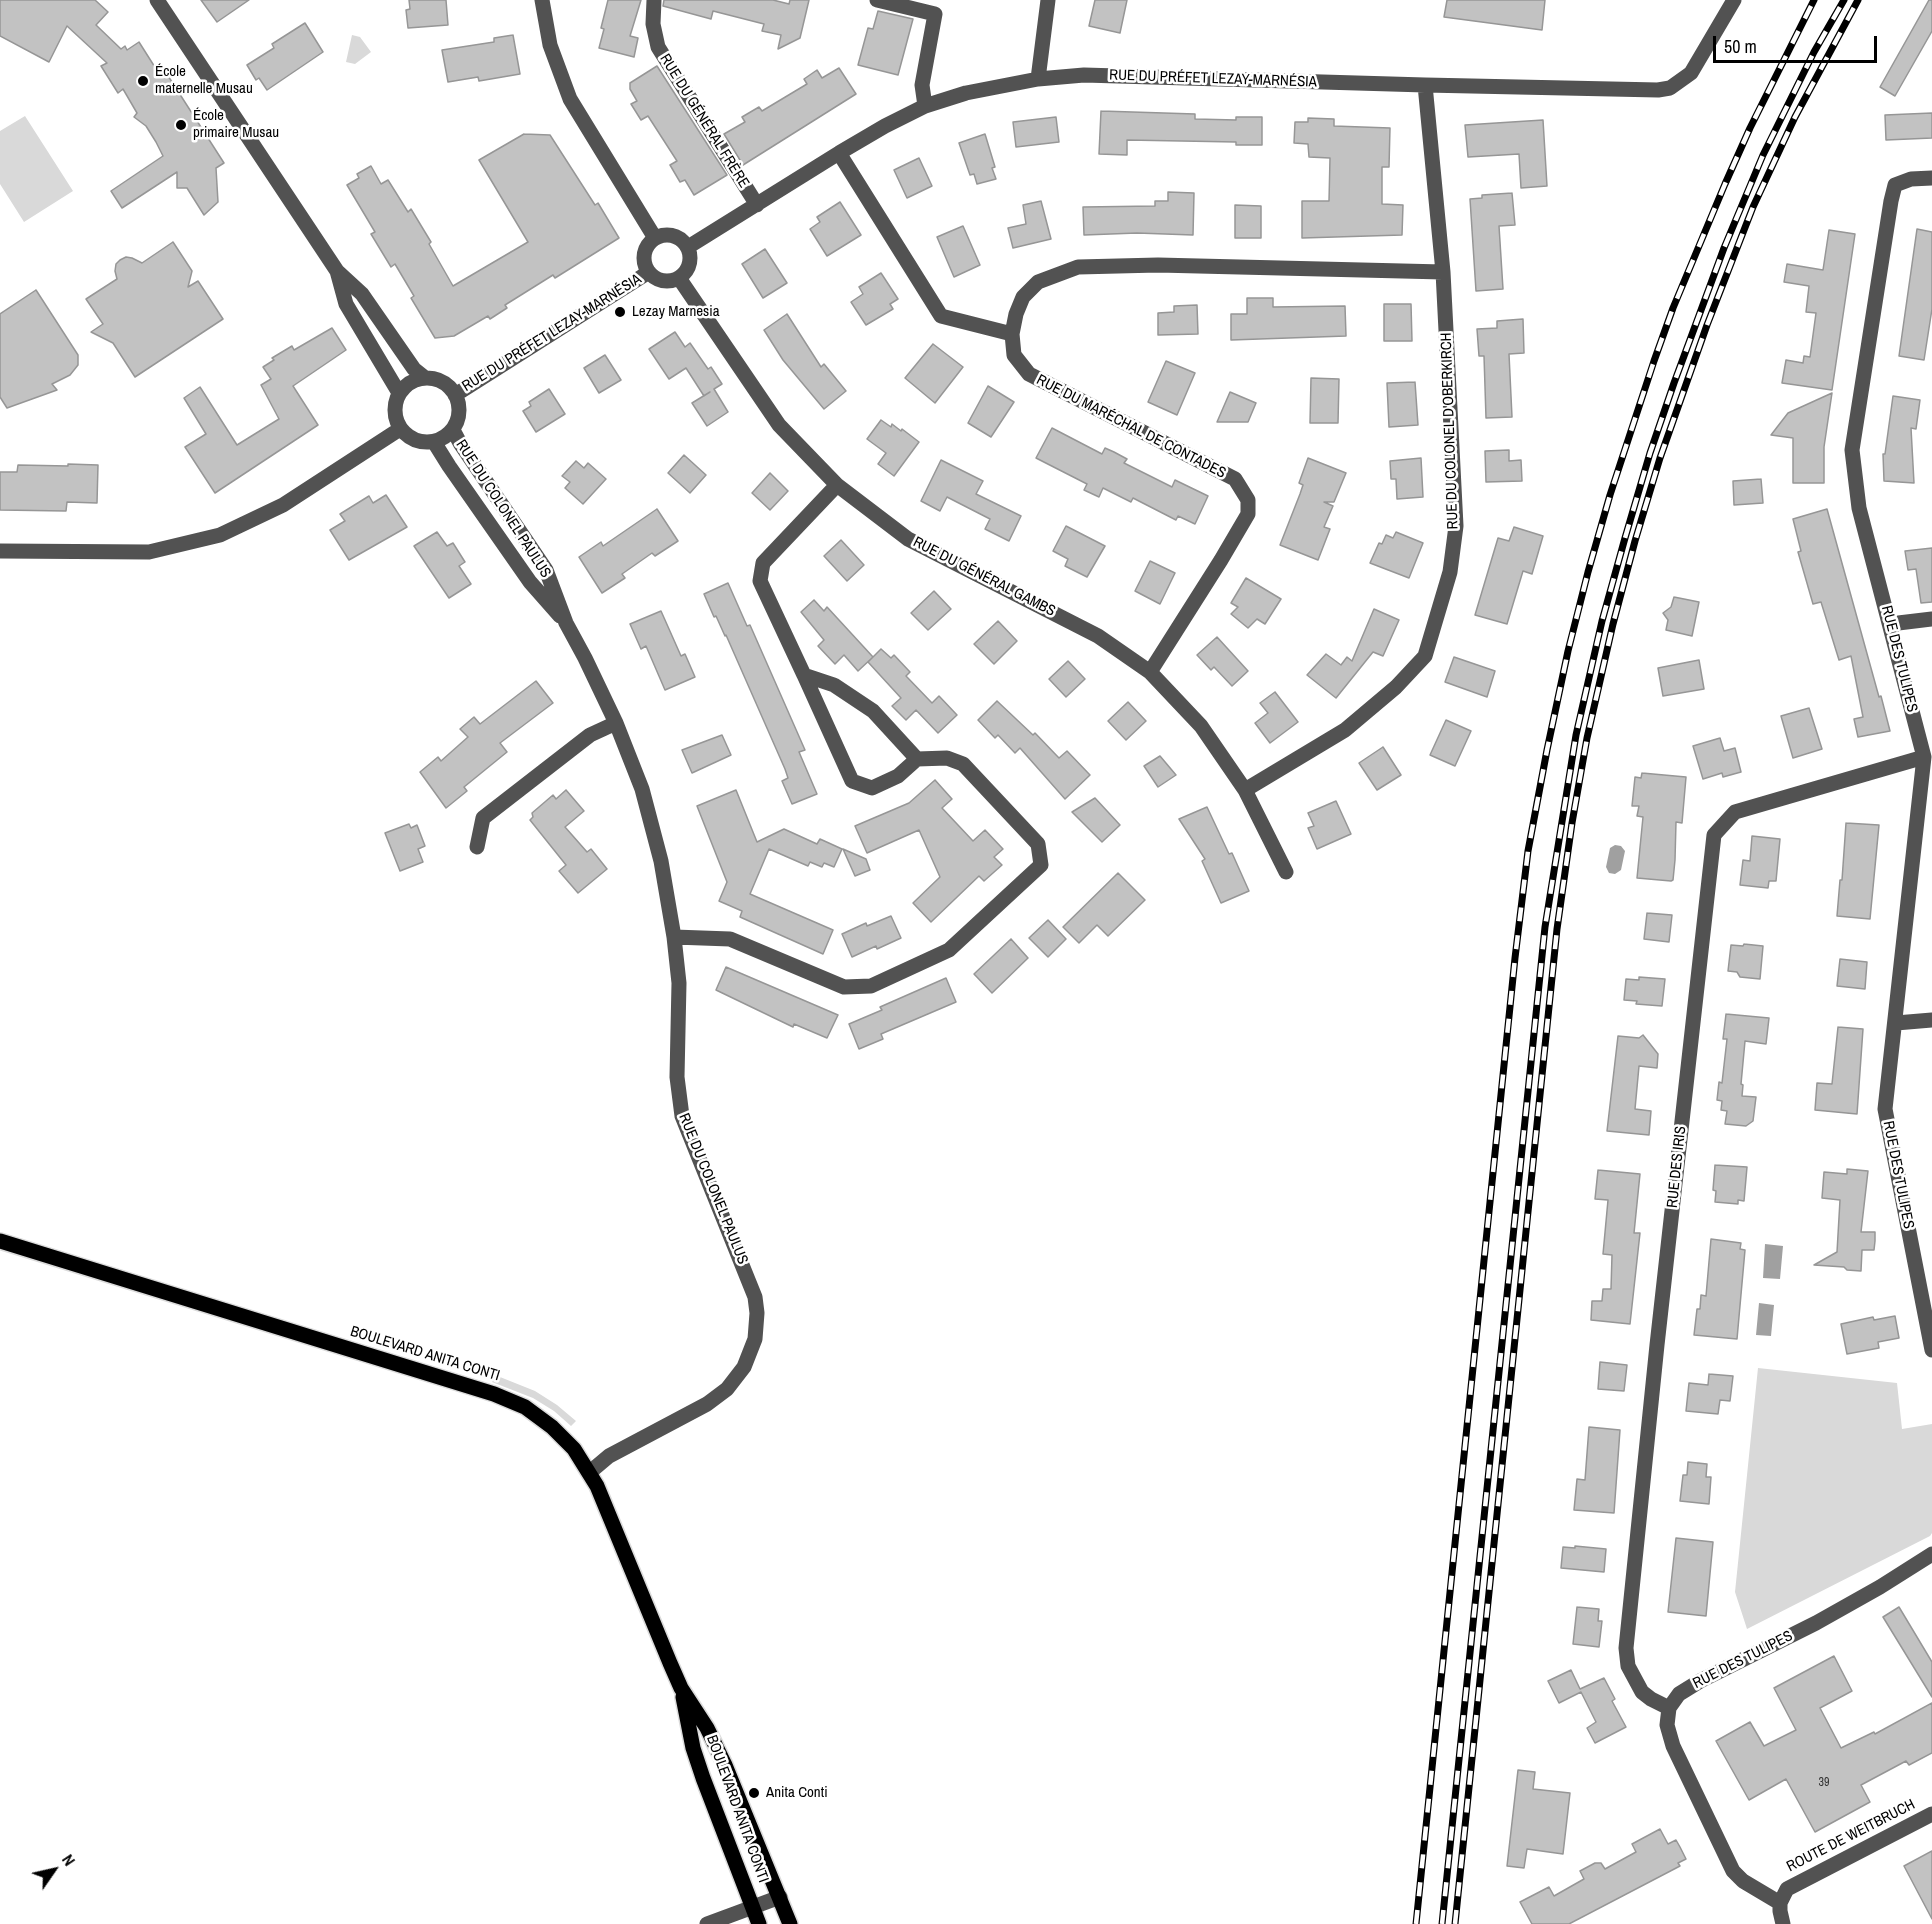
<!DOCTYPE html>
<html>
<head>
<meta charset="utf-8">
<style>
  body { margin:0 }
  #map { position:relative; width:1932px; height:1924px; overflow:hidden; background:#fff; font-family:"Archivo Narrow",sans-serif }
  canvas { display:block }
  .north { position:absolute; left:24px; top:1840px; width:60px; height:60px; -webkit-text-stroke:4px #fff; paint-order:stroke; rotate:56deg; font-size:16px; font-weight:700; line-height:24px; text-align:center; color:#000 }
  .north::after { content:''; display:block; margin:auto; width:21px; height:27px; background:#000; clip-path:polygon(50% 0,100% 100%,50% 72%,0 100%) }
  .scale { position:absolute; left:1713px; top:36px; width:164px; height:27px; box-sizing:border-box; border:3px solid #000; border-top:0; padding-left:8px; font-size:18px; line-height:21px; white-space:nowrap; color:#000; -webkit-text-stroke:4px #fff; paint-order:stroke }
</style>
</head>
<body>
<div id="map">
<canvas width="1932" height="1924"></canvas>
<div class="north">N</div>
<div class="scale">50 m</div>
</div>
<script>
const context = document.querySelector('canvas').getContext('2d');
context.lineJoin = 'round';
function fillPath(path, color) {
  context.fillStyle = color;
  context.fill(path, 'evenodd');
}
function toPath(rows) {
  const path = new Path2D();
  for (const r of rows) {
    if (r.length === 3) {
      path.moveTo(r[0] + r[2], r[1]);
      path.arc(r[0], r[1], r[2], 0, 2 * Math.PI);
      continue;
    }
    path.moveTo(r[0], r[1]);
    for (let i = 2; i < r.length; i += 2) path.lineTo(r[i], r[i + 1]);
  }
  return path;
}
function trace(path, color, width, dash) {
  context.strokeStyle = color;
  context.lineWidth = width;
  context.lineCap = dash ? 'butt' : 'round';
  context.setLineDash(dash || []);
  context.stroke(path);
}
function drawText(font, color, halo, rows, align = 'center') {
  context.font = font + ' "Archivo Narrow",sans-serif';
  context.lineWidth = 5;
  context.setLineDash([]);
  context.textBaseline = 'middle';
  context.strokeStyle = halo;
  context.fillStyle = color;
  for (const [text, x, y, turn = 0] of rows) {
    context.save();
    context.translate(x, y);
    context.rotate((+turn || 0) * Math.PI / 180);
    context.textAlign = isNaN(turn) ? turn : align;
    if (halo) context.strokeText(text, 0, 0);
    context.fillText(text, 0, 0);
    context.restore();
  }
}
fillPath(toPath([
  [352,35,360,37,371,52,355,64,346,62],
  [25,116,73,191,24,222,0,184,0,131],
  [1758,1368,1897,1383,1902,1429,1932,1424,1932,1533,1930,1536,1747,1629,1735,1592],
  [495,1375,535,1391,557,1405,576,1421,571,1426,554,1411,533,1398,492,1382]
]), '#d9d9d9');
fillPath(toPath([
  [1615,845,1621,846,1625,851,1621,870,1615,874,1609,873,1606,867,1610,848],
  [1765,1244,1783,1246,1780,1279,1763,1278],
  [1759,1303,1774,1305,1771,1336,1756,1335]
]), '#a0a0a0');
const building = toPath([
  [0,0,95,0,108,12,96,25,121,49,125,46,127,50,139,42,158,72,163,68,224,163,216,168,218,202,204,215,187,188,177,188,177,172,122,208,111,191,163,156,156,142,146,126,134,117,137,113,123,89,118,93,101,66,107,63,67,26,49,62,0,36,0,0],
  [201,0,249,0,217,22,201,0],
  [409,0,446,0,448,25,408,28,406,10,410,9,409,0],
  [608,0,641,0,630,36,638,38,634,57,599,48,604,29,601,28,608,0],
  [664,0,773,0,789,4,790,0,809,0,800,38,778,49,781,35,762,31,764,24,713,11,711,19,663,6,664,0],
  [1095,0,1127,0,1120,33,1089,26,1095,0],
  [1447,0,1545,0,1542,30,1444,17,1447,0],
  [1929,0,1932,0,1932,31,1895,96,1880,87,1929,0],
  [878,11,913,19,898,75,858,65,868,28,873,29,878,11],
  [305,23,323,52,267,90,259,78,256,80,247,65,274,48,272,44,305,23],
  [513,35,520,74,479,81,478,77,448,82,442,50,494,42,494,38,513,35],
  [657,66,727,175,694,195,685,180,680,182,670,165,677,161,648,116,641,120,631,104,637,101,630,89,630,83,657,66],
  [839,68,856,94,743,165,724,134,745,122,742,117,759,107,762,111,807,84,804,79,817,70,822,78,839,68],
  [1101,111,1195,114,1195,119,1236,120,1236,117,1262,117,1262,145,1236,145,1236,142,1127,140,1127,155,1099,154,1101,111],
  [1932,113,1932,138,1886,140,1885,115,1932,113],
  [1056,117,1059,142,1016,147,1013,122,1056,117],
  [1308,118,1334,119,1334,126,1390,128,1389,167,1382,167,1382,204,1403,205,1402,235,1302,238,1302,201,1329,201,1330,158,1309,157,1308,144,1294,143,1295,122,1308,122,1308,118],
  [1543,120,1547,186,1521,188,1519,154,1468,157,1465,125,1543,120],
  [524,134,550,135,595,205,598,203,619,238,555,278,553,275,505,305,507,308,490,319,488,316,454,336,435,338,411,298,414,296,395,264,391,267,371,234,375,232,347,185,359,178,357,174,371,166,381,184,388,180,408,212,411,209,431,242,429,244,453,286,528,242,479,160,524,134],
  [985,134,995,167,992,168,996,179,977,184,974,174,970,175,959,143,985,134],
  [919,158,932,186,907,198,894,170,919,158],
  [1168,192,1194,193,1193,235,1137,233,1084,235,1083,207,1155,206,1155,201,1168,201,1168,192],
  [1512,193,1515,225,1499,226,1503,289,1476,291,1470,199,1482,198,1482,195,1512,193],
  [1041,201,1051,239,1013,248,1008,228,1026,224,1023,205,1041,201],
  [840,202,861,235,827,256,810,229,820,222,817,217,840,202],
  [1235,205,1261,206,1261,238,1235,238,1235,205],
  [963,226,980,265,954,277,937,237,963,226],
  [1917,229,1932,232,1932,309,1924,360,1899,356,1917,229],
  [1829,230,1855,234,1832,390,1782,383,1786,360,1803,363,1804,356,1810,357,1816,313,1806,312,1809,286,1784,282,1787,264,1823,270,1829,230],
  [173,242,192,271,188,287,198,281,223,319,135,377,113,343,91,332,103,324,86,299,117,279,115,271,116,264,120,260,126,257,132,258,142,263,173,242],
  [765,249,787,283,763,298,742,264,765,249],
  [881,273,898,299,890,304,893,309,866,325,851,302,863,294,859,287,881,273],
  [36,290,78,355,78,365,70,375,52,384,57,390,7,408,0,397,0,314,36,290],
  [1247,298,1273,298,1273,307,1345,306,1346,336,1231,340,1231,314,1247,314,1247,298],
  [1384,304,1411,304,1412,341,1384,341,1384,304],
  [1197,305,1198,334,1158,335,1158,313,1174,312,1174,306,1197,305],
  [787,314,821,367,824,364,846,391,824,409,783,360,764,330,787,314],
  [1523,319,1524,353,1509,354,1512,417,1486,418,1484,356,1479,356,1477,329,1497,328,1497,321,1523,319],
  [332,328,346,350,293,386,318,425,215,493,185,447,206,434,184,398,200,387,237,445,279,419,261,385,271,379,263,367,274,360,272,358,292,346,294,350,332,328],
  [675,332,685,347,690,343,708,369,711,367,722,384,714,389,728,412,707,426,692,403,710,392,704,396,686,368,669,379,649,349,675,332],
  [933,344,963,367,935,403,905,378,933,344],
  [605,355,621,380,599,393,584,368,605,355],
  [1166,361,1195,373,1177,415,1148,402,1166,361],
  [1311,378,1339,379,1338,423,1310,423,1311,378],
  [1415,382,1418,425,1389,427,1387,383,1415,382],
  [988,386,1014,402,991,437,968,423,988,386],
  [549,389,565,414,536,432,523,411,531,406,529,402,549,389],
  [1230,392,1256,403,1248,422,1217,422,1230,392],
  [1832,393,1824,447,1824,483,1793,483,1793,438,1771,435,1788,413,1832,393],
  [1893,396,1920,400,1916,429,1911,428,1914,483,1884,481,1883,454,1885,454,1893,396],
  [881,420,891,427,892,424,901,431,902,429,919,442,894,476,878,464,886,453,867,439,881,420],
  [1052,428,1102,454,1105,448,1114,452,1127,459,1124,463,1172,487,1175,480,1208,496,1195,524,1178,516,1176,520,1133,498,1131,502,1103,488,1099,497,1084,490,1087,484,1036,458,1052,428],
  [1509,450,1509,461,1521,460,1522,481,1486,482,1485,451,1509,450],
  [684,455,706,475,690,493,668,473,684,455],
  [1308,458,1346,473,1334,502,1324,502,1333,506,1324,527,1330,529,1318,560,1280,545,1300,494,1303,485,1299,483,1308,458],
  [1421,458,1423,497,1397,499,1396,479,1391,479,1390,461,1421,458],
  [941,460,983,481,976,494,1021,516,1009,541,985,529,990,519,947,497,940,511,921,501,941,460],
  [576,461,584,468,588,463,606,479,583,504,565,488,570,482,562,476,576,461],
  [68,464,98,465,97,503,67,502,66,511,0,510,0,472,17,472,18,465,68,466,68,464],
  [770,473,788,491,770,510,752,493,770,473],
  [1761,479,1763,503,1734,505,1733,481,1761,479],
  [386,495,407,527,349,560,330,530,345,521,340,514,369,496,373,503,386,495],
  [657,509,678,541,655,556,652,553,622,574,625,578,602,593,579,557,601,542,603,546,657,509],
  [1827,509,1879,697,1881,696,1890,731,1858,737,1854,719,1863,717,1851,656,1839,660,1821,602,1813,604,1798,552,1801,551,1793,519,1827,509],
  [1066,526,1105,546,1087,577,1065,566,1068,559,1053,551,1066,526],
  [1514,527,1543,536,1532,574,1523,571,1507,624,1475,615,1498,538,1509,541,1514,527],
  [437,532,447,546,453,543,465,562,459,566,471,584,449,598,414,546,437,532],
  [1396,532,1423,543,1409,578,1370,563,1379,543,1382,544,1386,535,1393,538,1396,532],
  [841,540,864,565,847,581,824,556,841,540],
  [1932,548,1932,602,1921,603,1916,569,1908,570,1905,551,1932,548],
  [1150,561,1175,573,1160,604,1135,591,1150,561],
  [1246,578,1281,599,1265,624,1257,619,1248,628,1231,614,1238,607,1231,603,1246,578],
  [728,583,747,626,750,625,805,750,799,752,817,794,792,804,782,781,788,778,785,769,726,635,725,636,716,616,714,617,704,594,728,583],
  [934,591,951,609,928,630,911,613,934,591],
  [1674,597,1699,602,1692,636,1666,630,1668,620,1663,613,1671,607,1674,597],
  [814,600,824,611,827,607,873,657,858,671,844,655,835,664,818,646,824,640,801,612,814,600],
  [1374,609,1399,620,1383,656,1373,652,1336,698,1307,675,1326,654,1341,665,1347,657,1352,661,1374,609],
  [661,611,681,656,685,654,695,677,665,690,646,646,641,649,630,624,661,611],
  [998,621,1017,641,994,664,974,644,998,621],
  [1217,637,1248,671,1232,686,1214,667,1211,670,1197,655,1217,637],
  [881,649,891,658,894,655,910,672,906,676,932,703,939,696,957,715,938,733,916,710,906,720,892,706,901,698,868,662,881,649],
  [1454,657,1495,671,1487,697,1445,682,1454,657],
  [1699,660,1704,689,1663,696,1658,668,1699,660],
  [1068,661,1085,679,1066,697,1049,679,1068,661],
  [536,681,553,703,500,743,507,752,464,787,467,791,446,808,420,772,438,757,441,761,468,737,460,729,474,717,480,724,536,681],
  [1275,692,1298,722,1270,743,1255,723,1268,713,1260,703,1275,692],
  [997,701,1033,735,1035,733,1059,758,1067,751,1090,775,1065,799,1020,748,1015,753,998,735,995,738,978,720,997,701],
  [1128,702,1146,721,1126,740,1108,721,1128,702],
  [1809,708,1822,749,1793,758,1781,716,1809,708],
  [1446,720,1471,731,1455,766,1430,755,1446,720],
  [722,735,731,755,692,773,682,750,722,735],
  [1720,738,1724,751,1735,748,1741,772,1723,777,1722,773,1703,779,1693,746,1720,738],
  [1383,747,1401,775,1377,790,1359,763,1383,747],
  [1160,756,1176,775,1158,787,1144,766,1160,756],
  [1642,773,1686,777,1682,823,1676,822,1675,860,1673,880,1671,881,1637,878,1643,817,1637,816,1639,806,1632,806,1635,777,1641,778,1642,773],
  [935,780,952,799,942,808,973,841,985,830,1003,849,994,857,1002,865,984,881,979,876,931,922,913,903,940,877,919,830,867,853,855,826,909,803,935,780],
  [566,790,584,811,565,827,587,852,591,849,607,869,578,893,559,871,566,865,530,820,533,817,532,813,553,795,556,799,566,790],
  [736,790,757,842,784,829,817,844,820,839,842,849,834,867,824,863,822,867,810,862,808,866,769,849,750,894,833,930,823,954,740,917,742,911,719,901,727,882,697,806,736,790],
  [1095,798,1120,825,1102,842,1072,812,1095,798],
  [1336,801,1351,834,1317,849,1308,828,1314,826,1308,813,1336,801],
  [1207,807,1229,854,1232,853,1249,891,1221,903,1202,861,1205,859,1179,819,1207,807],
  [1846,823,1879,825,1870,919,1837,916,1840,880,1842,880,1846,823],
  [409,824,411,828,417,825,425,846,418,849,423,862,400,871,385,833,409,824],
  [1752,836,1780,839,1776,881,1769,881,1768,888,1740,885,1743,860,1750,861,1752,836],
  [843,849,866,859,870,870,855,876,843,849],
  [1118,873,1145,900,1108,936,1097,925,1079,943,1063,927,1118,873],
  [1647,913,1672,915,1669,942,1644,939,1647,913],
  [891,916,901,938,877,949,876,946,852,957,842,934,866,923,867,926,891,916],
  [1048,920,1066,939,1048,957,1029,938,1048,920],
  [1011,939,1028,958,992,993,974,974,1011,939],
  [1744,944,1763,946,1760,979,1740,977,1737,972,1728,971,1731,945,1743,946,1744,944],
  [1840,959,1867,962,1865,989,1837,986,1840,959],
  [726,967,838,1015,827,1038,794,1024,793,1027,716,990,726,967],
  [1639,977,1665,979,1662,1006,1636,1004,1637,1001,1624,1000,1626,979,1639,980,1639,977],
  [946,978,956,1002,881,1034,883,1039,859,1049,849,1024,882,1010,880,1007,946,978],
  [1726,1014,1769,1018,1766,1044,1745,1041,1741,1084,1743,1085,1742,1096,1756,1097,1753,1121,1746,1126,1725,1124,1727,1111,1721,1110,1722,1101,1717,1100,1719,1082,1722,1083,1727,1039,1723,1039,1726,1014],
  [1838,1027,1863,1029,1857,1114,1815,1110,1817,1083,1832,1084,1838,1027],
  [1643,1035,1658,1054,1657,1068,1639,1066,1635,1109,1651,1111,1649,1135,1607,1131,1618,1036,1639,1038,1643,1035],
  [1715,1165,1747,1167,1744,1201,1738,1200,1738,1204,1715,1202,1716,1191,1713,1190,1715,1165],
  [1847,1169,1868,1171,1861,1232,1875,1232,1875,1241,1874,1250,1862,1250,1861,1271,1847,1270,1844,1267,1814,1265,1837,1252,1840,1200,1822,1198,1824,1172,1847,1174,1847,1169],
  [1598,1170,1640,1174,1634,1233,1640,1233,1630,1324,1591,1320,1592,1301,1602,1301,1603,1289,1611,1289,1612,1255,1603,1254,1608,1200,1595,1199,1598,1170],
  [1711,1239,1741,1243,1740,1249,1745,1250,1737,1339,1694,1335,1697,1309,1700,1309,1701,1295,1706,1296,1711,1239],
  [1895,1316,1899,1338,1878,1342,1879,1348,1847,1354,1841,1324,1873,1317,1874,1320,1895,1316],
  [1600,1362,1627,1365,1624,1391,1598,1389,1600,1362],
  [1709,1374,1733,1376,1730,1401,1720,1400,1718,1414,1686,1411,1689,1383,1708,1385,1709,1374],
  [1589,1427,1620,1430,1614,1513,1574,1510,1577,1479,1585,1480,1589,1427],
  [1688,1462,1707,1464,1706,1477,1711,1477,1709,1504,1680,1501,1683,1475,1687,1475,1688,1462],
  [1676,1538,1713,1542,1706,1616,1668,1612,1676,1538],
  [1575,1546,1606,1549,1604,1572,1561,1568,1563,1547,1575,1548,1575,1546],
  [1577,1607,1599,1609,1598,1621,1602,1621,1599,1647,1573,1644,1577,1607],
  [1899,1607,1932,1662,1932,1697,1883,1617,1899,1607],
  [1834,1656,1852,1691,1820,1708,1841,1748,1874,1732,1875,1734,1932,1703,1932,1753,1909,1765,1906,1761,1861,1785,1870,1802,1815,1832,1786,1779,1749,1800,1716,1741,1750,1722,1764,1746,1796,1730,1774,1688,1834,1656],
  [1571,1670,1580,1689,1604,1678,1615,1699,1612,1701,1626,1727,1595,1743,1587,1728,1596,1722,1581,1692,1559,1703,1548,1681,1571,1670],
  [1518,1770,1535,1772,1533,1789,1570,1793,1563,1854,1527,1849,1524,1868,1507,1866,1518,1770],
  [1660,1829,1668,1844,1676,1840,1680,1847,1686,1859,1678,1863,1680,1866,1569,1924,1532,1924,1520,1902,1549,1887,1554,1896,1584,1879,1580,1871,1595,1863,1601,1863,1605,1869,1636,1852,1632,1844,1660,1829],
  [1932,1851,1932,1919,1904,1866,1932,1851]
]);
fillPath(building, '#c2c2c2');
trace(building, '#969696', 1.5);
const major = toPath([
  [0,1241,494,1394,525,1407,552,1427,574,1449,597,1486,670,1663,681,1688,707,1728,725,1765,790,1924],
  [683,1697,693,1748,703,1778,759,1924]
]);
trace(major, '#dbdbdb', 18);
trace(toPath([
  [157,0,337,271,362,294,414,369,424,377],
  [542,0,550,45,570,99,655,238],
  [654,0,653,24,658,47,757,205],
  [877,0,935,14,922,85,925,106],
  [1038,79,1048,0],
  [839,153,941,316,1012,334],
  [1932,178,1911,179,1895,185,1891,201,1852,450,1859,508,1924,757,1885,1109,1932,1350],
  [667,258,23],
  [688,247,839,153,885,126,925,106,966,93,1038,79,1084,75,1425,85,1658,90,1670,88,1691,73,1734,0],
  [337,271,346,304,399,393],
  [679,278,779,425,837,485,908,539,1098,636,1150,672,1201,726,1245,790,1286,872],
  [427,410,32],
  [455,395,649,272],
  [453,430,460,443,546,570,566,623,585,658,616,723,642,789,661,861,674,937,679,983,677,1077,682,1116,755,1297,757,1313,755,1339,744,1367,727,1389,707,1404,609,1456,590,1472],
  [434,442,449,466,530,582,560,616],
  [0,551,149,552,220,535,283,505,400,429],
  [1890,624,1932,619],
  [1150,672,1221,560,1248,514,1248,500,1235,479,1029,374,1014,355,1012,334,1016,314,1023,297,1038,282,1078,267,1158,265,1443,272],
  [804,675,852,781,872,788,898,776,917,759],
  [1245,790,1345,730,1396,687,1425,656,1450,572,1456,526,1443,272,1425,85],
  [477,847,483,818,590,735,616,723],
  [674,937,730,939,844,987,871,986,949,950,1041,865,1038,844,963,764,947,758,917,759,873,711,834,685,804,675,760,581,763,563,837,485],
  [1896,1023,1932,1020],
  [1669,1708,1651,1699,1642,1692,1628,1666,1626,1648,1657,1345,1714,835,1735,812,1924,757],
  [1780,1903,1743,1881,1733,1871,1673,1746,1667,1725,1669,1708,1679,1694,1700,1681,1816,1623,1880,1587,1932,1554],
  [707,1924,780,1897],
  [1783,1924,1780,1911,1780,1903,1787,1889,1932,1814]
]), '#525252', 15);
trace(major, '#000', 15);
const rail = toPath([
  [1416,1924,1515,958,1528,851,1547,750,1568,651,1588,572,1610,495,1654,361,1673,308,1725,184,1750,128,1814,0],
  [1442,1924,1545,927,1576,735,1602,621,1625,538,1650,453,1674,383,1724,248,1763,155,1814,52,1844,0],
  [1455,1924,1557,929,1572,823,1587,738,1613,624,1635,541,1660,458,1707,325,1753,207,1795,117,1858,0]
]);
trace(rail, '#000', 7);
trace(rail, '#fff', 4.5, [14]);
for (const [x, y, r, color] of [
  [143,81,6,"#000"],
  [181,125,6,"#000"],
  [620,312,6,"#000"],
  [754,1793,6,"#000"]
]) {
  const dot = new Path2D();
  dot.arc(x, y, r, 0, 2 * Math.PI);
  context.fillStyle = color;
  context.fill(dot);
  trace(dot, '#fff', 2);
}
drawText('12px', '#303030', null, [
  ["39",1824,1783]
]);
drawText('15px', '#000', '#fff', [
  ["École",155,72],
  ["maternelle Musau",155,89],
  ["École",193,116],
  ["primaire Musau",193,133],
  ["Lezay Marnesia",632,312],
  ["Anita Conti",766,1793]
], 'left');
drawText('15px', '#000', '#fff', [
  ["RUE DU PRÉFET LEZAY-MARNÉSIA",1213,79,2],
  ["RUE DU GÉNÉRAL FRÈRE",704,121,58],
  ["RUE DU PRÉFET LEZAY-MARNÉSIA",552,333,-32],
  ["RUE DU MARÉCHAL DE CONTADES",1131,427,27],
  ["RUE DU COLONEL D'OBERKIRCH",1450,431,-92],
  ["RUE DU COLONEL PAULUS",503,509,57],
  ["RUE DU GÉNÉRAL GAMBS",984,577,27],
  ["RUE DES TULIPES",1899,659,76],
  ["RUE DES IRIS",1677,1167,-84],
  ["RUE DES TULIPES",1898,1175,79],
  ["RUE DU COLONEL PAULUS",713,1189,68],
  ["BOULEVARD ANITA CONTI",425,1354,17],
  ["RUE DES TULIPES",1743,1660,-27],
  ["BOULEVARD ANITA CONTI",737,1809,70],
  ["ROUTE DE WEITBRUCH",1851,1836,-27]
]);
</script>
</body>
</html>
